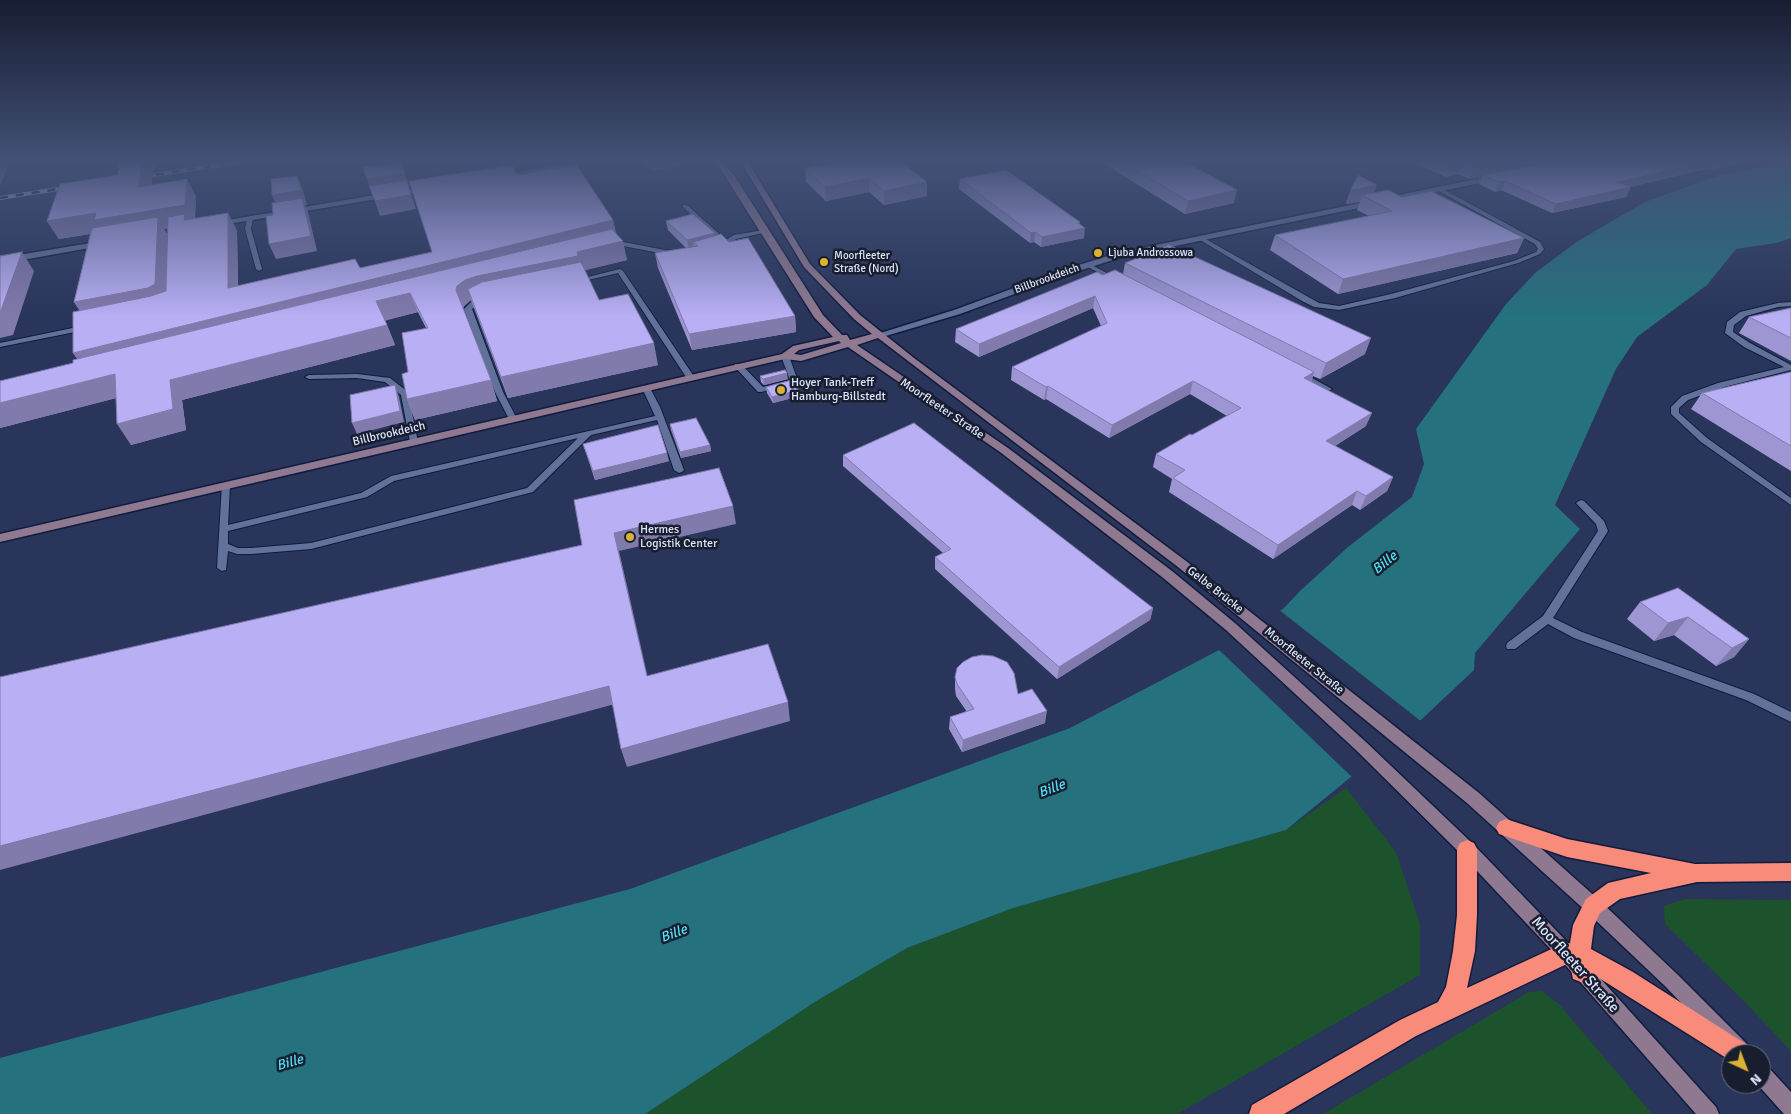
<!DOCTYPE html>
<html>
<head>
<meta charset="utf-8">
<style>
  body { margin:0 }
  #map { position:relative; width:1791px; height:1114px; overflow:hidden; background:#29355a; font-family:Signika,sans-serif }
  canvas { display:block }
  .north { position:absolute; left:1721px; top:1044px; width:50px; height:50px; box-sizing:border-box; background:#181e2e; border:1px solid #666d80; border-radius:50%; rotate:137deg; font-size:14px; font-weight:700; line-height:20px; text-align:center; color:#dbe4fc }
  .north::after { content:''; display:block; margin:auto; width:18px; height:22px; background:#dbb233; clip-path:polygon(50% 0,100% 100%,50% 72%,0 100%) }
</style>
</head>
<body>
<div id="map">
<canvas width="1791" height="1114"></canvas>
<div class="north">N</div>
</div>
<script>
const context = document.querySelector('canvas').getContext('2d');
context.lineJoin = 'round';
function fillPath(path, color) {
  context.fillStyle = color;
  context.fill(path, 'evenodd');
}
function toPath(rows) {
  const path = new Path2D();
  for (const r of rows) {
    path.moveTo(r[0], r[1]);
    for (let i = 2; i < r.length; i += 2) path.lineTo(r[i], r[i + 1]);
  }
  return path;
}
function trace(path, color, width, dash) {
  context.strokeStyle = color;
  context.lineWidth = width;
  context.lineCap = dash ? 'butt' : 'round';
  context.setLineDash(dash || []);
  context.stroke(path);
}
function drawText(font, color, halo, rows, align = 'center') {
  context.font = font + ' Signika,sans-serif';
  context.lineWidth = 5;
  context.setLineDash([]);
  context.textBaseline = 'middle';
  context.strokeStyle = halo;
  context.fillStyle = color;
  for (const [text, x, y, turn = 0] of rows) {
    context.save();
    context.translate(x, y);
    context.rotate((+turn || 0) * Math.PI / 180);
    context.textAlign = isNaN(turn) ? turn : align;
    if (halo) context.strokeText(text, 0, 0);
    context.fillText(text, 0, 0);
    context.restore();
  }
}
fillPath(toPath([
  [1346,788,1396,852,1420,924,1420,975,1177,1114,645,1114,818,1000,907,948,1013,908,1286,830],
  [1685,899,1791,900,1791,1051,1743,1000,1665,924,1664,906],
  [1542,991,1559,1004,1652,1114,1323,1114,1529,992]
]), '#1d532c');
fillPath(toPath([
  [1791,162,1791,238,1776,243,1736,249,1707,285,1637,337,1616,369,1555,505,1580,529,1475,653,1474,670,1422,719,1286,830,1013,908,907,948,818,1000,645,1114,0,1114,0,1058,630,889,1070,728,1219,650,1283,609,1300,591,1348,547,1412,497,1424,464,1416,429,1506,304,1535,273,1578,241,1645,202,1716,176]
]), '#25717d');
fillPath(toPath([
  [1278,609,1422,722,1353,778,1217,648]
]), '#29355a');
const lane = toPath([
  [1439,187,1540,242,1544,249,1540,254,1518,263,1395,298,1339,310,1314,307,1302,301,1197,238,1202,237,1319,303,1339,306,1391,294,1514,261,1536,252,1538,249,1535,244,1437,190,1437,188,1439,187],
  [683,205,687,205,726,240,734,235,764,230,767,232,736,239,721,249,717,249,717,247,722,243,683,207,683,205],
  [250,216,253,218,251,229,262,269,259,271,256,269,245,229,247,218,250,216],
  [618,241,675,252,678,254,675,256,618,245,611,246,608,244,618,241],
  [1088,263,1118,279,1119,280,1114,281,1086,266,1085,265,1088,263],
  [620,269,623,271,695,378,694,380,688,380,618,273,575,283,572,281,620,269],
  [485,297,489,299,488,301,478,305,472,309,503,392,517,419,513,422,509,419,495,392,464,309,472,301,485,297],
  [1791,302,1791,306,1778,307,1746,316,1734,325,1733,332,1750,343,1791,365,1791,370,1724,387,1688,400,1679,408,1679,413,1707,438,1791,498,1791,505,1701,442,1671,414,1671,407,1682,396,1718,383,1784,367,1744,347,1725,333,1727,322,1740,312,1778,303,1791,302],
  [87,325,91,327,90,329,0,347,0,343,87,325],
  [782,354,788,354,789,356,798,381,797,383,761,392,758,392,734,366,735,364,741,364,763,387,790,380,781,356,782,354],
  [1297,373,1303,373,1332,389,1328,391,1325,391,1297,377,1297,373],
  [357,374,390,378,408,392,418,442,417,444,411,444,410,442,401,395,385,382,357,378,309,379,305,377,309,375,357,374],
  [643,386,649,386,660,407,684,470,682,472,679,473,674,470,657,420,591,435,533,492,311,549,251,554,237,554,228,551,226,570,222,571,217,568,222,484,225,483,230,486,228,525,361,493,391,476,655,416,642,388,643,386],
  [578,438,527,488,311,543,251,548,238,548,228,544,228,531,367,497,394,481,578,438],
  [1581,500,1584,501,1604,521,1608,531,1553,618,1582,632,1754,694,1791,712,1791,722,1746,700,1574,638,1548,624,1515,649,1507,649,1506,646,1507,643,1543,616,1598,531,1596,524,1576,503,1581,500]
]);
const street = toPath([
  [571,162,585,162,500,178,496,176,571,162],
  [1496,175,1499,175,1499,179,1122,257,1069,274,960,314,879,338,874,335,954,310,1063,270,1117,253,1496,175],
  [428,186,432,188,431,190,216,226,212,224,216,222,428,186],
  [103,241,106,241,106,245,0,264,0,258,103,241]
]);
const secondary = toPath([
  [716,162,722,162,734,175,823,315,842,335,847,335,850,340,872,334,854,319,804,267,741,162,748,162,810,264,860,315,914,358,1186,561,1479,793,1599,900,1678,975,1750,1047,1753,1054,1731,1055,1666,987,1587,912,1467,803,1178,567,878,338,857,345,1008,448,1172,571,1236,624,1367,743,1473,844,1572,947,1716,1107,1719,1114,1696,1114,1560,959,1461,854,1357,751,1226,630,1162,577,1000,452,848,347,801,361,785,359,0,542,0,534,782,354,793,346,833,337,814,317,716,162],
  [839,341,841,343,801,355,794,354,799,350,839,341],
  [1761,1064,1768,1067,1791,1092,1791,1114,1784,1114,1757,1084,1761,1084,1761,1064]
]);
const highway = toPath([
  [1506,819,1567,839,1695,864,1791,863,1791,881,1697,882,1620,899,1600,913,1594,926,1591,949,1633,972,1749,1046,1753,1054,1731,1054,1731,1061,1591,973,1589,979,1581,982,1573,979,1570,964,1567,964,1416,1036,1284,1114,1249,1114,1252,1105,1400,1020,1438,1002,1446,987,1453,951,1457,915,1457,849,1460,843,1467,840,1474,843,1477,849,1477,915,1475,951,1467,988,1558,946,1570,943,1573,925,1586,899,1608,883,1651,873,1567,857,1499,834,1496,828,1499,822,1506,819]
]);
trace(lane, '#121b3e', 2);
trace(street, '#121b3e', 3);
trace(secondary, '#121b3e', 3);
trace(highway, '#121b3e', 3);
fillPath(lane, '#62719a');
fillPath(street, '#62719a');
fillPath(secondary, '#8f7990');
fillPath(highway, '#f98b7a');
const rail = toPath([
  [140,177,239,162],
  [0,198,71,187]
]);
trace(rail, '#a9b3cf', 4);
trace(rail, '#181e2e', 2.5, [8]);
fillPath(toPath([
  [644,162,688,162,679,163,679,166,653,171],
  [1101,162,1185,162,1234,203,1185,214],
  [1413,162,1743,162,1714,169,1710,168,1630,187,1626,197,1552,213,1501,190,1495,192,1479,184,1482,177,1469,179,1458,174,1446,177],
  [155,164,151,185,187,179,196,197,195,219,228,213,237,231,238,286,360,268,432,252,517,175,613,220,616,233,627,260,585,270,599,300,658,365,508,398,471,300,464,306,463,308,491,380,497,401,415,420,407,399,408,372,426,328,418,312,385,320,395,345,182,400,186,430,131,445,116,398,0,428,78,359,73,353,80,311,74,302,90,234,59,239,47,221,117,175],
  [168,228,168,236,164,229],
  [805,168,927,182,927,196,884,205,869,192,826,201,806,182],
  [960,179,1080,222,1080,224,1084,238,1041,247,1034,242,1030,243,959,189],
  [1351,189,1402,197,1524,238,1517,253,1338,294,1270,250,1275,235,1369,216,1357,210,1360,202,1347,204,1346,203],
  [666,221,715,233,715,236,795,316,796,332,692,350,658,268,655,253,686,248,668,230],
  [1125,263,1365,354,1320,379,1313,376,1311,382,1366,426,1335,446,1393,477,1387,491,1360,510,1352,505,1273,559,1169,492,1172,479,1153,467,1156,454,1227,416,1190,394,1109,438,1046,399,1044,400,1011,380,1012,367,1101,326,1093,308,979,357,955,342,956,329,1103,275,1123,274],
  [1791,308,1791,361,1739,333,1749,317],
  [1791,372,1791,471,1691,409,1702,393],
  [760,376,788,379,764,385,761,382],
  [766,387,799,390,800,396,773,403,767,393],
  [670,424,710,445,711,451,681,458,671,430],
  [583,444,669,461,595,480],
  [843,455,1153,608,1150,620,1057,679,935,569,935,557,943,553,843,466],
  [1678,588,1749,639,1734,657,1716,666,1674,635,1654,641,1627,619,1640,602],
  [955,677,1018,694,1045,723,962,752,949,729,950,717,967,712,956,696,955,689]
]), '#9e96d3');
fillPath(toPath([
  [0,162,10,162,0,186],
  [143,162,171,162,155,164,148,204,138,187],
  [401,162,416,209,380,216,367,179],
  [651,162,688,162,679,163,679,166,653,171],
  [1461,162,1463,162,1458,174,1446,177,1451,164],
  [1499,162,1561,162,1483,175,1482,177,1469,179,1474,166],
  [1704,162,1713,162,1710,168,1625,188,1631,187,1626,197,1552,213,1556,204,1618,182],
  [1719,162,1743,162,1714,169],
  [297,176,303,190,307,205,305,205,308,212,317,251,276,259,269,244,278,209,272,195],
  [869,178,869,192,826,201,825,187],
  [187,179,196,197,194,223,164,229,168,237,166,305,88,323,74,302,101,232,59,239,47,221],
  [1505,181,1501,190,1495,192,1499,182],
  [927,182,927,196,884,205,884,191],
  [1377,185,1372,199,1362,195,1360,202,1347,204,1352,190],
  [1237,190,1234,203,1185,214,1188,201],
  [228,213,237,231,238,307,228,288],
  [613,220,617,239,87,373,73,353],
  [1080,222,1079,229,1085,228,1084,238,1041,247,1042,237],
  [1035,232,1034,242,1030,243,1031,233],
  [715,233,716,243,693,242,694,249,689,250,687,240],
  [1524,238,1517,253,1338,294,1343,279],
  [623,241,627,260,582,271,468,289,471,300,464,306,462,310,456,290,457,286,465,280,477,276],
  [22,252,34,271,13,335,0,338,0,313],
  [410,293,418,312,384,321,376,301],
  [1095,296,1093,308,979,357,979,344],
  [795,316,796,332,692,350,689,334],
  [387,325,395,345,182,400,186,430,131,445,117,424,170,380],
  [1371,338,1365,354,1320,379,1326,363],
  [654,343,658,365,508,398,501,377],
  [1314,372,1310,385,1304,378],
  [787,373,788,379,764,385,763,379],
  [115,374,128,395,0,428,0,403],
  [491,380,497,401,415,420,407,399],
  [1193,381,1190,394,1109,438,1112,425],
  [395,385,399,397,404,422,357,434,352,423],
  [1048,386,1046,399,1044,400,1046,387],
  [799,390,800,396,773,403,772,397],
  [1372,413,1366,426,1321,454,1326,441],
  [710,445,711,451,681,458,680,452],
  [667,453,669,461,595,480,593,471],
  [1393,477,1387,491,1360,510,1366,496],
  [1357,491,1352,505,1273,559,1278,545],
  [733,506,736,524,619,551,652,695,614,533],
  [1153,608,1150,620,1057,679,1059,667],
  [1688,617,1674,635,1654,641,1668,623],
  [1749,639,1734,657,1716,666,1732,648],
  [609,686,615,704,0,870,0,846],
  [788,702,790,721,627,767,621,749],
  [1047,711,1045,723,962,752,963,740]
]), '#817aac');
const building = toPath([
  [120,162,143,162,138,187,187,179,185,205,94,220,96,213,47,221,60,184,117,175,120,162],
  [401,162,405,173,367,179,362,167,401,162],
  [842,162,901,162,927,182,884,191,869,178,825,187,805,168,842,162],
  [1123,162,1185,162,1237,190,1188,201,1123,162],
  [1446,162,1461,162,1451,164,1446,162],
  [1464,162,1499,162,1474,166,1464,162],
  [1548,162,1704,162,1618,182,1631,187,1556,204,1505,181,1499,182,1483,175,1548,162],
  [576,164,613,220,73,353,73,312,151,296,166,291,168,217,185,214,184,220,228,213,228,288,355,259,360,268,432,252,409,181,512,165,517,175,576,164],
  [1006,170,1080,222,1078,223,1085,228,1042,237,1035,232,1031,233,960,179,1006,170],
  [1358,175,1377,185,1352,190,1351,189,1358,175],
  [297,176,301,190,272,195,271,179,297,176],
  [407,180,411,195,375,201,369,186,407,180],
  [1388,190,1402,197,1431,191,1524,238,1343,279,1275,235,1392,211,1362,195,1388,190],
  [302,198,311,236,269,244,266,216,273,215,272,203,302,198],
  [693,214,715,233,687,240,666,221,693,214],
  [158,217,155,284,148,288,74,302,92,228,158,217],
  [612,229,623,241,577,252,578,256,477,276,465,280,457,286,456,290,491,380,407,399,402,374,408,372,402,333,428,328,410,293,376,301,387,325,170,380,173,409,117,424,115,374,0,403,0,381,73,363,73,360,612,229],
  [721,234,729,242,748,238,795,316,689,334,655,253,698,246,693,242,721,234],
  [1169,245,1371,338,1326,363,1125,263,1169,245],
  [22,252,0,313,0,256,22,252],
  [581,262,599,300,628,294,654,343,501,377,468,289,482,282,581,262],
  [1115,270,1314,372,1304,378,1372,413,1326,441,1393,477,1366,496,1357,491,1278,545,1173,478,1185,470,1156,454,1190,434,1192,435,1241,408,1193,381,1112,425,1048,386,1046,387,1012,367,1107,323,1095,296,979,344,956,329,1097,272,1103,275,1115,270],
  [1791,308,1791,338,1749,317,1791,308],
  [785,370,787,373,763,379,760,376,785,370],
  [1791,372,1791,446,1702,393,1791,372],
  [792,380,799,390,772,397,766,387,792,380],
  [395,385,400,411,352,423,350,395,395,385],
  [696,418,710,445,680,452,670,424,696,418],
  [914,423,1153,608,1059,667,935,557,951,549,843,455,914,423],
  [658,425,667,453,593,471,583,444,658,425],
  [719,468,733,506,614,533,647,676,768,644,788,702,621,749,609,686,0,846,0,677,582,545,574,500,719,468],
  [1678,588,1749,639,1732,648,1688,617,1668,623,1640,602,1678,588],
  [982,655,993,656,1007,662,1014,673,1018,694,1032,689,1047,711,963,740,950,717,974,709,957,684,955,677,957,668,963,662,972,657,982,655]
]);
fillPath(building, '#b8aff5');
trace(building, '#817aac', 1);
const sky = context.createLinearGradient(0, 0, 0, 317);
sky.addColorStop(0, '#171d32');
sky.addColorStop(0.51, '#435176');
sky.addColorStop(1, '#43517600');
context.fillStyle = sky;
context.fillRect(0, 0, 1791, 317);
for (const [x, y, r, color] of [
  [1098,253,5,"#dbb233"],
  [824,262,5,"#dbb233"],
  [781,390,5,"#dbb233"],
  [630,537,5,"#dbb233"]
]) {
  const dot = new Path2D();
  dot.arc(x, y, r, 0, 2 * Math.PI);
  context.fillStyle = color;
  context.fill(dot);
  trace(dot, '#181e2e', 2);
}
drawText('11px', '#dbe4fc', '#181e2e', [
  ["Ljuba Androssowa",1108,253],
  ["Moorfleeter",834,256],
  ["Straße (Nord)",834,269]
], 'left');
drawText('11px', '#dbe4fc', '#181e2e', [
  ["Billbrookdeich",1047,279,-20]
]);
drawText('12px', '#dbe4fc', '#181e2e', [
  ["Hoyer Tank-Treff",791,383],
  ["Hamburg-Billstedt",791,397],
  ["Hermes",640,530],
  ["Logistik Center",640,544]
], 'left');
drawText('12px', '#dbe4fc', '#181e2e', [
  ["Moorfleeter Straße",942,409,34],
  ["Billbrookdeich",389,434,-13],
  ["Gelbe Brücke",1215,590,38],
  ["Moorfleeter Straße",1304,661,39]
]);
drawText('italic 14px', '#51e0f6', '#181e2e', [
  ["Bille",1385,563,-39],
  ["Bille",1052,789,-21],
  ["Bille",674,934,-21],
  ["Bille",290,1063,-16]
]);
drawText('15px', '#dbe4fc', '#181e2e', [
  ["Moorfleeter Straße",1575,965,48]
]);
</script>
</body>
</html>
